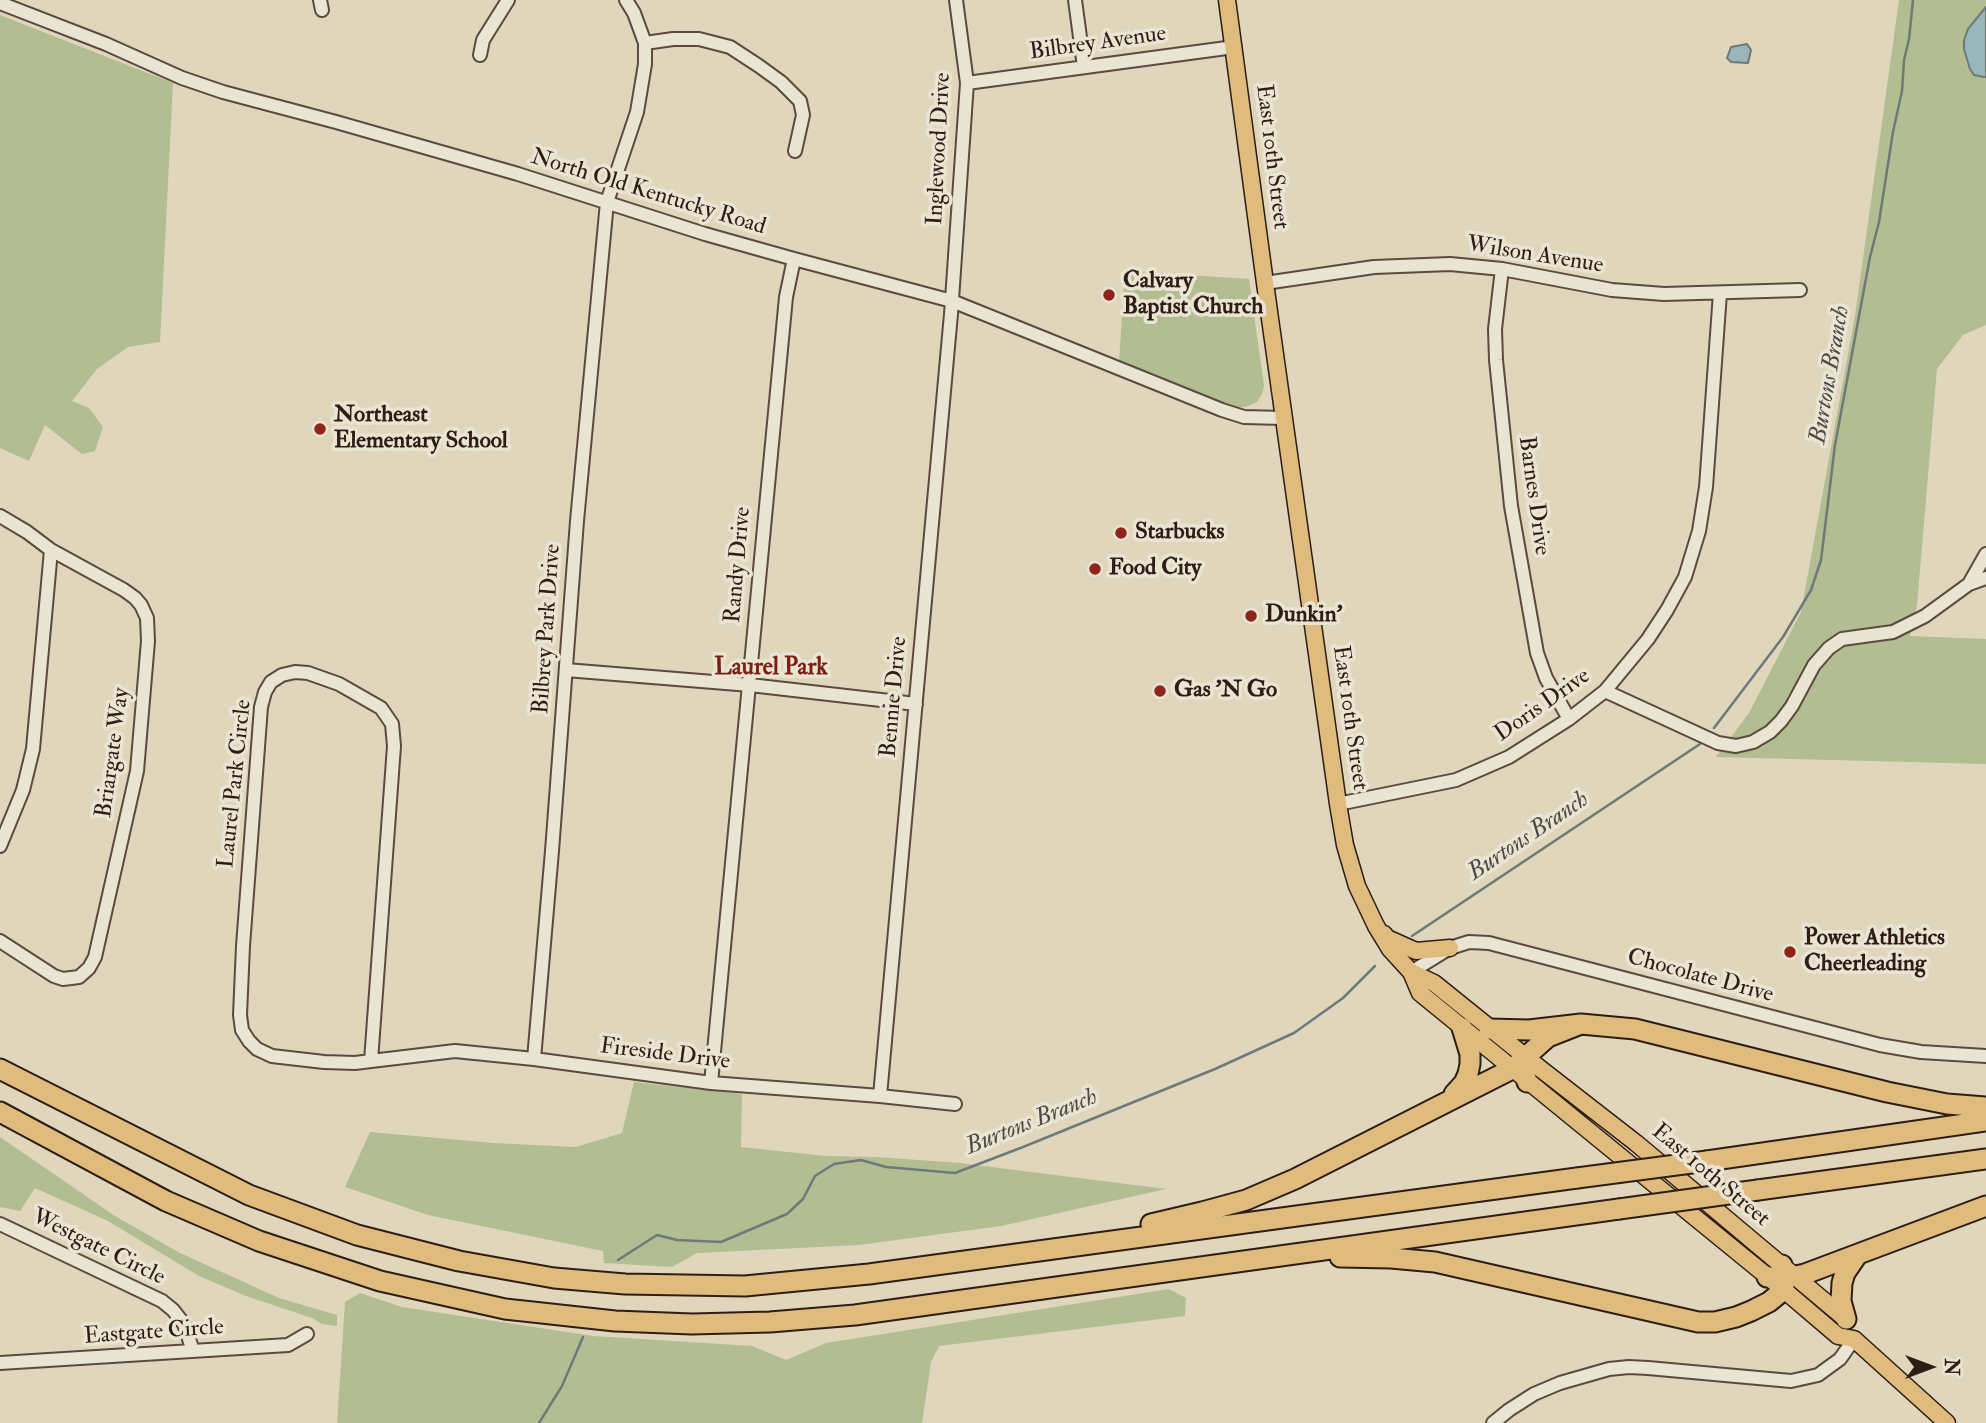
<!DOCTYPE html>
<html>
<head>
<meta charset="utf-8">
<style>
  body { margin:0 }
  #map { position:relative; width:1986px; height:1423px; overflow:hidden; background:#dfd6bc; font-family:"IM FELL Double Pica",serif }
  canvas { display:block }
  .north { position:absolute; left:1895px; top:1332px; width:70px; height:70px; -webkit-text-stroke:5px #eae4d3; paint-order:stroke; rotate:90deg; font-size:19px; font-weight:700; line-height:28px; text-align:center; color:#2e1d14 }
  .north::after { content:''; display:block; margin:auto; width:24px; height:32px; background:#2e1d14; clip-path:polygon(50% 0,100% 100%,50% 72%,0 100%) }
</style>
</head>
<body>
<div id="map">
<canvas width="1986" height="1423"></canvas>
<div class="north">N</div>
</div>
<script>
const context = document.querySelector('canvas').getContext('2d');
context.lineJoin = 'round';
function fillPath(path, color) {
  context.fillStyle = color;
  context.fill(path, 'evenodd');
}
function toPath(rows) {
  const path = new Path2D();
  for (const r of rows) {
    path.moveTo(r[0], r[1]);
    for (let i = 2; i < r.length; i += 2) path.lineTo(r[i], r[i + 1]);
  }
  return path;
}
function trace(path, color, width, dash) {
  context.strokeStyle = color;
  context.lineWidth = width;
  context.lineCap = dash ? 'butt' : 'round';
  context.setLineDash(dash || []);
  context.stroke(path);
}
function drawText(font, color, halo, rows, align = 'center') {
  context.font = font + ' "IM FELL Double Pica",serif';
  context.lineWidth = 7;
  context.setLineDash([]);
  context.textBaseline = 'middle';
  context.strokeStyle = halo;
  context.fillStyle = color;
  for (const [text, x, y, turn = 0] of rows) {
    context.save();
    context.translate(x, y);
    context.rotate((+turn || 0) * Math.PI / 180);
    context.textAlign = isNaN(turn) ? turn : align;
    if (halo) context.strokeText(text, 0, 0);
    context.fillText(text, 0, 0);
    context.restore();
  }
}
fillPath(toPath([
  [1899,0,1986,0,1986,325,1963,335,1937,369,1917,605,1910,636,1986,639,1986,764,1716,757,1749,713,1801,612,1855,316],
  [0,15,173,83,160,342,128,347,97,369,72,401,89,408,103,427,95,451,82,454,45,425,29,461,0,448],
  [1125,271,1249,279,1264,386,1262,394,1257,402,1248,406,1239,408,1228,405,1119,361],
  [634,1082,742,1094,741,1147,825,1156,876,1157,960,1163,1166,1189,1001,1226,859,1245,697,1253,672,1267,604,1263,603,1251,428,1215,345,1187,370,1132,494,1143,576,1147,622,1133],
  [0,1137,115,1216,180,1253,279,1298,337,1315,337,1326,322,1324,312,1318,246,1296,199,1276,108,1221,35,1188,20,1211,0,1207],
  [1169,1289,1186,1298,1185,1316,939,1346,931,1362,922,1423,337,1423,345,1302,360,1293,402,1307,593,1336,752,1346,786,1360,826,1343]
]), '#b2be91');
const water = toPath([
  [1986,7,1986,77,1984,77,1974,75,1970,69,1964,49,1964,40,1968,29,1986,7],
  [1747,44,1751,50,1748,63,1731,62,1727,58,1731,47,1747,44]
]);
fillPath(water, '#9ab6bd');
trace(water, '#6f7979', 2);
trace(toPath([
  [1714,728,1783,637,1811,590,1821,560,1835,445,1870,257,1879,222,1893,132,1902,91,1904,60,1909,39,1913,0],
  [1412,936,1700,744],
  [618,1260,657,1235,677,1240,721,1242,787,1214,803,1199,815,1176,834,1164,861,1160,886,1167,955,1173,1023,1147,1215,1069,1294,1033,1343,998,1375,966],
  [539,1423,562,1386,583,1337]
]), '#6f7979', 2.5);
const minor = toPath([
  [320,0,322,10],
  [1075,0,1084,67],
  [0,3,106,44,182,78,223,92,336,122,518,174,705,234,794,259,952,301,1222,410,1244,417,1283,418],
  [645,43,673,39,699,39,730,47,759,66,781,82,800,101,803,115,795,151],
  [480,55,483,40,508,0],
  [967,83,1234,47],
  [1502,269,1495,329,1496,360,1511,506,1537,653,1546,678,1569,719],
  [1265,283,1374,267,1450,264,1502,269,1612,290,1664,294,1800,290],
  [0,516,27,532,51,550,124,590,135,598,141,605,147,618,148,641,137,771,95,957,89,968,79,977,63,979,54,976,0,941],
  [1969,584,1986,554],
  [566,670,750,685,916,704],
  [295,672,308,673,339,684,381,708,392,724,394,746,371,1061,355,1063,324,1062,272,1056,257,1049,249,1041,242,1030,240,1015,243,946,261,707,265,692,271,682,282,675,295,672],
  [1605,691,1718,743,1736,746,1753,742,1770,732,1781,721,1792,706,1814,665,1829,648,1842,639,1893,632,1925,616,1969,584,1986,578],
  [1338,804,1456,780,1509,757,1569,719,1605,691,1648,639,1667,610,1685,577,1699,531,1706,487,1720,293],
  [0,846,23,790,33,749,51,550],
  [1411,972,1450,948,1469,942,1489,943,1880,1045,1921,1052,1986,1056],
  [534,1059,552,851,577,521,607,202,637,112,645,64,645,43,634,13,626,0],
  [371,1061,455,1051,534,1059,711,1083,880,1096,955,1104],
  [711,1083,786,297,794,259],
  [880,1096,951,314,967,83,956,0],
  [0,1224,162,1301,173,1310,184,1324,193,1351],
  [0,1363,288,1345,307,1334],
  [1493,1423,1509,1410,1534,1394,1560,1383,1609,1369,1629,1367,1648,1368,1791,1381,1818,1375,1840,1359,1854,1339]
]);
const major = toPath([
  [1227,0,1265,283,1338,804,1345,845,1357,886,1376,926,1390,949,1411,972,1420,993,1784,1290,1838,1336,1854,1339,1947,1423],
  [1384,934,1387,938,1416,951,1450,948],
  [1411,972,1434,983,1542,1070,1636,1143,1847,1320]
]);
const highway = toPath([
  [1489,1029,1529,1030,1581,1024,1635,1029,1887,1092,1947,1104,1986,1107],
  [1525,1057,1524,1070,1527,1082],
  [0,1069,249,1195,357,1235,459,1261,554,1278,625,1284,745,1286,869,1274,1577,1178],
  [1454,1094,1464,1083,1468,1074,1470,1064,1470,1054,1462,1028],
  [0,1112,166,1201,259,1241,380,1281,505,1309,615,1321,692,1324,770,1322,855,1315,1619,1209],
  [1707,1161,1986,1121],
  [1758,1190,1986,1159],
  [1151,1224,1202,1212,1246,1200,1295,1179,1512,1069,1548,1037,1581,1024],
  [1340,1257,1391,1258,1435,1262,1698,1322,1715,1322,1736,1317,1751,1311,1769,1302,1780,1293,1784,1290,1782,1265],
  [1767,1277,1791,1277,1805,1274,1986,1206],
  [1846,1319,1841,1301,1842,1283,1845,1273,1858,1254]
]);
trace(minor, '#5a4b3e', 16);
trace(major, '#2e1d14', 19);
trace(highway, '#2e1d14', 23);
trace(minor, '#eae4d3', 12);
trace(major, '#e0bb7e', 16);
trace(highway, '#e0bb7e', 19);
const highwayBridge = toPath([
  [1577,1178,1707,1161],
  [1619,1209,1758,1190]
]);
trace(highwayBridge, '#2e1d14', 23, []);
trace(highwayBridge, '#e0bb7e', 19);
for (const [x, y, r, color] of [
  [1109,295,7,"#8f2418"],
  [320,429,7,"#8f2418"],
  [1121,533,7,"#8f2418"],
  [1095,569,7,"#8f2418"],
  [1251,616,7,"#8f2418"],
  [1160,691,7,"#8f2418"],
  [1790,952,7,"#8f2418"]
]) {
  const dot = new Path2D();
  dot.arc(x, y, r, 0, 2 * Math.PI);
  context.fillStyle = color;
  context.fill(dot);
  trace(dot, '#eae4d3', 2.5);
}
drawText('23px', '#2e1d14', '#eae4d3', [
  ["Bilbrey Avenue",1098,44,-8],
  ["Inglewood Drive",940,149,-87],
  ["East 10th Street",1271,157,83],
  ["North Old Kentucky Road",648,193,17],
  ["Wilson Avenue",1535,256,9],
  ["Barnes Drive",1533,496,82],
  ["Randy Drive",739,565,-85],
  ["Bilbrey Park Drive",548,629,-86],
  ["Bennie Drive",895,697,-85],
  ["Doris Drive",1543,706,-35],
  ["East 10th Street",1349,718,82],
  ["Briargate Way",114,753,-82],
  ["Laurel Park Circle",236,784,-84],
  ["Chocolate Drive",1700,977,15],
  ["Fireside Drive",665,1055,7],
  ["East 10th Street",1710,1176,40],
  ["Westgate Circle",98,1248,26],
  ["Eastgate Circle",154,1333,-4]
]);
drawText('bold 23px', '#2e1d14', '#eae4d3', [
  ["Calvary",1123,282],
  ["Baptist Church",1123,308],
  ["Northeast",334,416],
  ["Elementary School",334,442],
  ["Starbucks",1135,533],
  ["Food City",1109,569],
  ["Dunkin'",1265,616],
  ["Gas 'N Go",1174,691],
  ["Power Athletics",1804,939],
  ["Cheerleading",1804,965]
], 'left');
drawText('italic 24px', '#4e4b47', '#eae4d3', [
  ["Burtons Branch",1831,375,-80],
  ["Burtons Branch",1529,837,-34],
  ["Burtons Branch",1032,1123,-22]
]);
drawText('bold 24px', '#7a1f14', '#eae4d3', [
  ["Laurel Park",771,669]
]);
</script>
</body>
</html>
